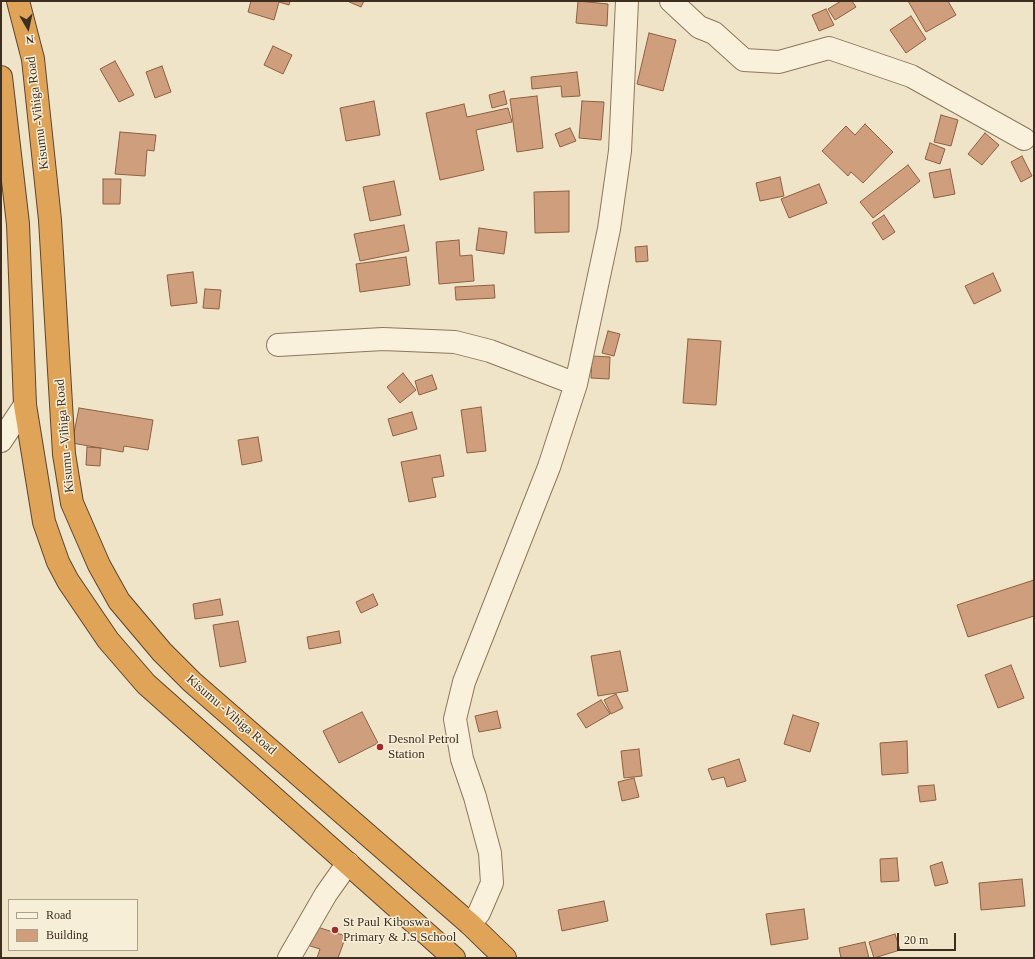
<!DOCTYPE html>
<html>
<head>
<meta charset="utf-8">
<style>
  body { margin:0 }
  #map { position:relative; width:1035px; height:959px; overflow:hidden; background:#f0e4c8; font-family:"Times New Roman",serif }
  canvas { display:block }
  .frame { position:absolute; inset:0; border:2px solid #3d2e20; pointer-events:none }
  .legend { position:absolute; left:8px; top:899px; width:130px; height:52px; box-sizing:border-box; background:#f7eed8; border:1px solid #ada18e; margin:0; padding:5px 7px; list-style:none; font-size:12px; color:#3d2e20 }
  .legend li { display:flex; align-items:center; gap:8px; height:20px }
  .legend b { width:20px; border:1px solid #ada18e }
  .north { position:absolute; left:8px; top:8px; width:40px; height:40px; -webkit-text-stroke:3px #f7eed8; paint-order:stroke; rotate:171deg; font-size:11px; font-weight:700; line-height:16px; text-align:center; color:#3d2e20 }
  .north::after { content:''; display:block; margin:auto; width:14px; height:18px; background:#3d2e20; clip-path:polygon(50% 0,100% 100%,50% 72%,0 100%) }
  .scale { position:absolute; left:897px; top:933px; width:59px; height:18px; box-sizing:border-box; border:2px solid #3d2e20; border-top:0; padding-left:5px; font-size:12px; line-height:14px; white-space:nowrap; color:#3d2e20; -webkit-text-stroke:3px #f7eed8; paint-order:stroke }
</style>
</head>
<body>
<div id="map">
<canvas width="1035" height="959"></canvas>
<div class="frame"></div>
<ul class="legend">
<li><b style="height:5px;background:#faf1dc"></b>Road</li>
<li><b style="height:11px;background:#cf9f7d"></b>Building</li>
</ul>
<div class="north">N</div>
<div class="scale">20 m</div>
</div>
<script>
const context = document.querySelector('canvas').getContext('2d');
context.lineJoin = 'round';
function fillPath(path, color) {
  context.fillStyle = color;
  context.fill(path, 'evenodd');
}
function toPath(rows) {
  const path = new Path2D();
  for (const r of rows) {
    path.moveTo(r[0], r[1]);
    for (let i = 2; i < r.length; i += 2) path.lineTo(r[i], r[i + 1]);
  }
  return path;
}
function trace(path, color, width, dash) {
  context.strokeStyle = color;
  context.lineWidth = width;
  context.lineCap = dash ? 'butt' : 'round';
  context.setLineDash(dash || []);
  context.stroke(path);
}
function drawText(font, color, halo, rows, align = 'center') {
  context.font = font + ' "Times New Roman",serif';
  context.lineWidth = 3;
  context.setLineDash([]);
  context.textBaseline = 'middle';
  context.strokeStyle = halo;
  context.fillStyle = color;
  for (const [text, x, y, turn = 0] of rows) {
    context.save();
    context.translate(x, y);
    context.rotate((+turn || 0) * Math.PI / 180);
    context.textAlign = isNaN(turn) ? turn : align;
    if (halo) context.strokeText(text, 0, 0);
    context.fillText(text, 0, 0);
    context.restore();
  }
}
const building = toPath([
  [251,1,290,1,289,5,279,2,274,20,248,12,251,1],
  [347,1,364,1,361,7,347,1],
  [578,1,608,4,607,26,576,23,578,1],
  [841,1,852,1,856,7,835,20,828,9,841,1],
  [908,1,948,1,956,15,926,32,908,1],
  [826,9,834,25,819,31,812,15,826,9],
  [911,16,926,39,906,53,890,30,911,16],
  [649,33,676,40,663,91,637,84,649,33],
  [273,46,292,55,283,74,264,65,273,46],
  [115,61,134,95,119,102,100,69,115,61],
  [162,66,171,92,155,98,146,72,162,66],
  [577,72,580,96,562,97,561,86,532,89,531,77,577,72],
  [504,91,507,104,492,108,489,95,504,91],
  [537,96,543,148,517,152,510,99,537,96],
  [374,101,380,135,346,141,340,108,374,101],
  [582,101,604,102,601,140,579,138,582,101],
  [464,104,467,117,508,108,512,122,476,130,484,170,440,180,426,113,464,104],
  [941,115,958,120,951,146,934,142,941,115],
  [865,124,893,152,863,183,851,172,848,176,822,151,846,126,855,135,865,124],
  [570,128,576,141,560,147,555,134,570,128],
  [120,132,156,135,154,151,147,150,145,176,115,174,120,132],
  [985,133,999,145,982,165,968,154,985,133],
  [930,143,945,149,940,164,925,159,930,143],
  [1022,156,1032,176,1021,182,1011,162,1022,156],
  [908,165,920,181,873,218,860,202,908,165],
  [950,169,955,194,934,198,929,173,950,169],
  [780,177,784,196,760,201,756,183,780,177],
  [103,179,121,179,120,204,103,204,103,179],
  [394,181,401,215,370,221,363,187,394,181],
  [819,184,827,203,789,218,781,199,819,184],
  [569,191,569,232,535,233,534,192,569,191],
  [884,215,895,232,883,240,872,223,884,215],
  [404,225,409,251,360,261,354,234,404,225],
  [479,228,507,232,504,254,476,250,479,228],
  [459,240,460,256,472,255,474,281,439,284,436,242,459,240],
  [647,246,648,261,636,262,635,247,647,246],
  [406,257,410,285,360,292,356,264,406,257],
  [193,272,197,303,171,306,167,275,193,272],
  [993,273,1001,291,974,304,965,286,993,273],
  [494,285,495,298,456,300,455,287,494,285],
  [205,289,221,290,219,309,203,308,205,289],
  [608,331,620,334,614,356,602,353,608,331],
  [688,339,721,341,716,405,683,403,688,339],
  [592,356,610,357,609,379,591,378,592,356],
  [403,373,416,390,400,403,387,387,403,373],
  [432,375,437,389,419,395,415,381,432,375],
  [481,407,486,451,467,453,461,410,481,407],
  [79,408,153,420,148,450,124,446,123,452,72,443,79,408],
  [412,412,417,429,393,436,388,419,412,412],
  [258,437,262,461,242,465,238,440,258,437],
  [87,447,101,448,100,466,86,465,87,447],
  [440,455,444,476,432,478,436,497,409,502,401,462,440,455],
  [1034,580,1034,616,968,637,957,605,1034,580],
  [373,594,378,605,361,613,356,602,373,594],
  [220,599,223,615,195,619,193,604,220,599],
  [238,621,246,662,220,667,213,625,238,621],
  [339,631,341,643,309,649,307,637,339,631],
  [620,651,628,691,598,696,591,656,620,651],
  [1011,665,1024,698,998,708,985,675,1011,665],
  [616,694,623,708,611,714,604,700,616,694],
  [601,700,610,714,586,728,577,714,601,700],
  [497,711,501,728,479,732,475,716,497,711],
  [362,712,378,743,339,763,323,731,362,712],
  [793,715,819,723,810,752,784,744,793,715],
  [907,741,908,773,882,775,880,743,907,741],
  [639,749,642,776,624,778,621,751,639,749],
  [739,759,746,781,727,787,724,777,712,780,708,769,739,759],
  [634,778,639,797,622,801,618,782,634,778],
  [934,785,936,800,920,802,918,786,934,785],
  [897,858,899,881,881,882,880,859,897,858],
  [942,862,948,883,935,886,930,866,942,862],
  [1022,879,1025,906,981,910,979,883,1022,879],
  [604,901,608,921,562,931,558,910,604,901],
  [804,909,808,939,771,945,766,914,804,909],
  [314,926,346,936,338,958,317,958,320,949,307,945,314,926],
  [895,934,900,950,874,958,869,942,895,934],
  [865,942,869,958,841,958,839,948,865,942]
]);
fillPath(building, '#cf9f7d');
trace(building, '#8d5f41', 1);
const minor = toPath([
  [671,1,699,27,714,33,744,60,779,62,829,48,911,76,1024,139],
  [278,345,383,339,455,342,490,351,576,384],
  [1,441,25,405],
  [470,924,479,913,492,883,490,853,475,797,462,759,455,719,464,682,549,467,576,384,609,229,620,151,627,1],
  [289,958,326,894,348,863]
]);
const highway = toPath([
  [18,1,33,59,50,220,64,454,72,503,99,565,119,601,162,652,192,682,470,924,505,958],
  [1,77,18,224,25,405,44,522,58,562,68,581,108,640,146,684,454,958]
]);
trace(minor, '#8d765c', 24);
trace(highway, '#5b4430', 24);
trace(minor, '#faf1dc', 22);
trace(highway, '#e0a458', 22);
for (const [x, y, r, color] of [
  [380,747,4,"#9e2a2b"],
  [335,930,4,"#9e2a2b"]
]) {
  const dot = new Path2D();
  dot.arc(x, y, r, 0, 2 * Math.PI);
  context.fillStyle = color;
  context.fill(dot);
  trace(dot, '#f7eed8', 1.5);
}
drawText('13px', '#3d2e20', '#f7eed8', [
  ["Kisumu -Vihiga Road",38,113,-97],
  ["Kisumu -Vihiga Road",65,436,-95],
  ["Kisumu -Vihiga Road",231,715,41]
]);
drawText('13px', '#3d2e20', '#f7eed8', [
  ["Desnol Petrol",388,740],
  ["Station",388,755],
  ["St Paul Kiboswa",343,923],
  ["Primary & J.S School",343,938]
], 'left');
</script>
</body>
</html>
